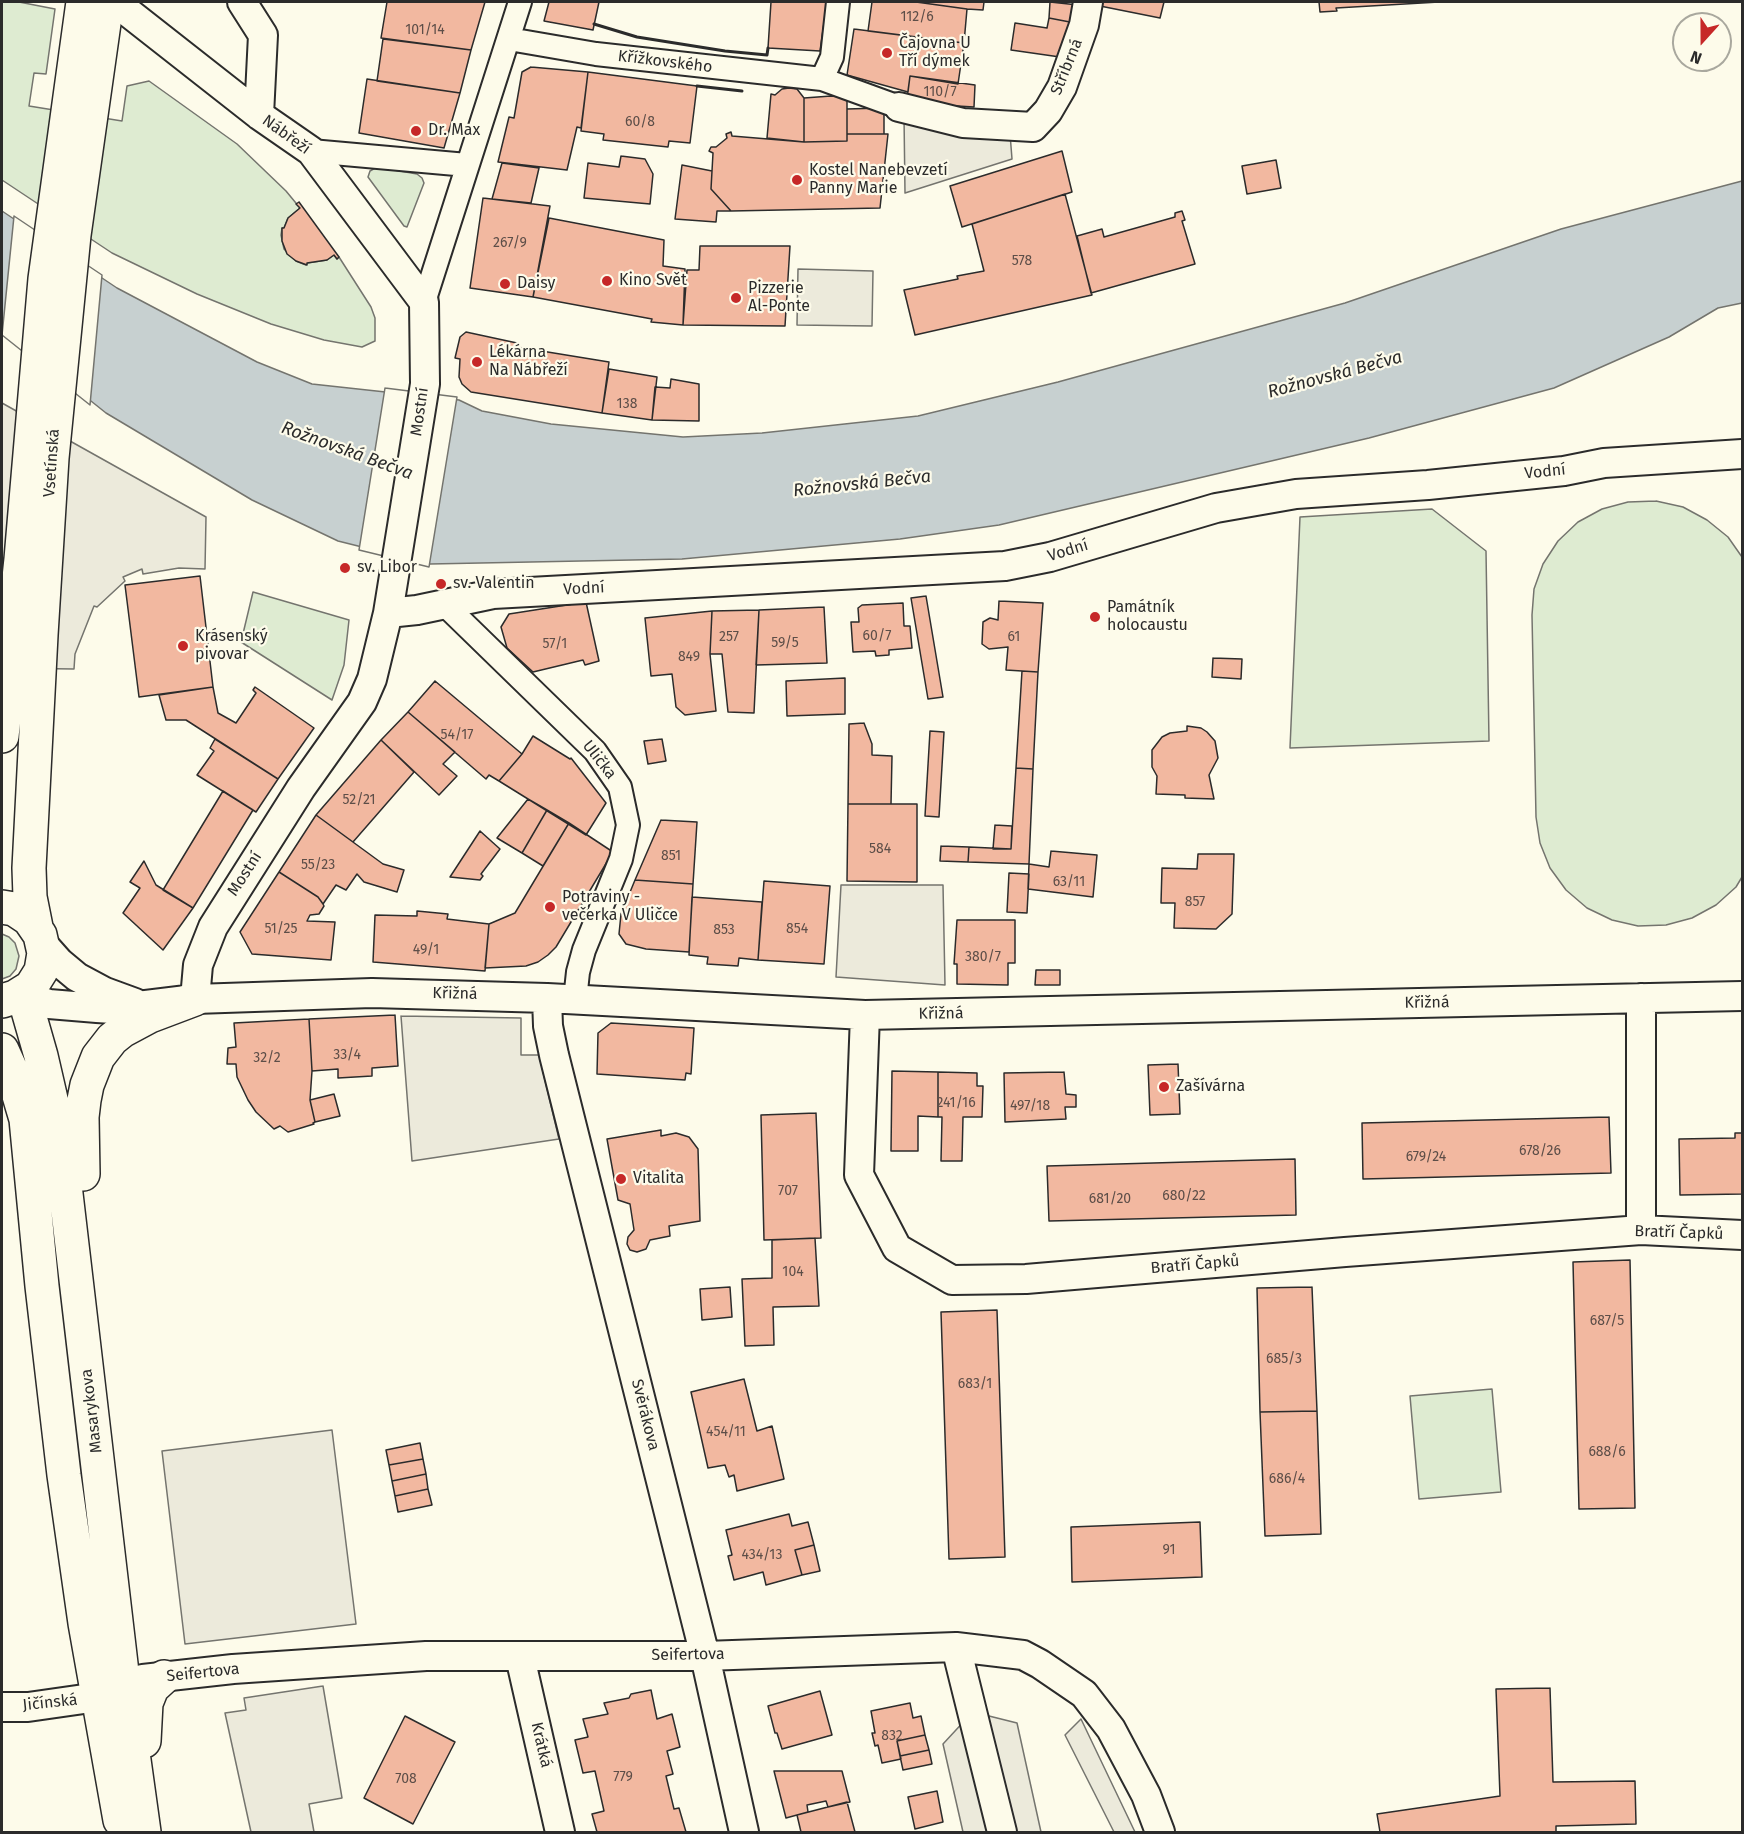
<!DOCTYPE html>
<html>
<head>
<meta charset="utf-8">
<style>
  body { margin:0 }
  #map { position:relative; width:1744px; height:1834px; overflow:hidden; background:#fdfbea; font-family:"Fira Sans",sans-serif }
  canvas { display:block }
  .frame { position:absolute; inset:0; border:3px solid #2b2b2b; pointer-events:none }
  .north { position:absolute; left:1672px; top:12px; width:60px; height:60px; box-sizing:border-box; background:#fdfbea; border:2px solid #a9a89e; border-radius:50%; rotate:201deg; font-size:16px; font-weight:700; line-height:24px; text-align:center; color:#2b2b2b }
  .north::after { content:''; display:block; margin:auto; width:21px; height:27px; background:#c62828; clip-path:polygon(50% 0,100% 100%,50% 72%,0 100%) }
</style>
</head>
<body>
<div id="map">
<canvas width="1744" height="1834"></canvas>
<div class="frame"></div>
<div class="north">N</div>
</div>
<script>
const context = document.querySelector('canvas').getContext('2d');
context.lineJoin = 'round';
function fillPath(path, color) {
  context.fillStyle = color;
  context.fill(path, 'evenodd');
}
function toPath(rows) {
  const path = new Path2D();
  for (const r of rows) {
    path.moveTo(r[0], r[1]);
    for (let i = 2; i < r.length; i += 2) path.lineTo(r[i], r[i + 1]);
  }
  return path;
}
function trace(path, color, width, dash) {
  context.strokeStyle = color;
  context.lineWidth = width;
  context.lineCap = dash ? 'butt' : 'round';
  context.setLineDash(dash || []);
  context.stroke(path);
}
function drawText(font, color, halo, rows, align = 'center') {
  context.font = font + ' "Fira Sans",sans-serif';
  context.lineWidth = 4.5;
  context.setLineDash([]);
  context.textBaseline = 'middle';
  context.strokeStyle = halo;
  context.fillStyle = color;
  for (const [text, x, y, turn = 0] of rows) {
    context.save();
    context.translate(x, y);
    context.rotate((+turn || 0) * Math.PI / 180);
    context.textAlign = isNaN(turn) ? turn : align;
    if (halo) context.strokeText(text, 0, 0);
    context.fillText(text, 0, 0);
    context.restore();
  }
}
const green = toPath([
  [2,2,19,2,55,9,46,74,34,73,29,106,122,121,127,86,149,81,237,144,286,191,300,208,288,218,284,228,282,228,281,235,284,249,296,261,306,265,307,263,327,260,334,255,337,259,339,257,371,307,375,318,375,341,362,347,324,340,271,324,197,294,112,253,2,180,2,2],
  [377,167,417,174,422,178,424,183,407,227,404,226,368,177,370,171,377,167],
  [1656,501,1683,507,1707,520,1728,537,1742,557,1742,877,1736,887,1716,905,1692,918,1666,925,1638,926,1612,920,1587,908,1566,890,1550,868,1540,843,1536,817,1532,615,1534,589,1543,564,1558,541,1578,522,1602,509,1628,502,1656,501],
  [1432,509,1486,551,1489,741,1290,748,1300,517,1432,509],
  [253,592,349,620,344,665,332,700,241,642,253,592],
  [2,934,9,937,15,943,19,956,16,969,10,976,2,979,2,934],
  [1492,1389,1501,1492,1419,1499,1410,1396,1492,1389]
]);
fillPath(green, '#deebd1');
trace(green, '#74746e', 1.5);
const parking = toPath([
  [904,116,1009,121,1012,159,905,193,904,116],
  [798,269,873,271,872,326,797,325,798,269],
  [2,403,206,517,205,569,179,568,143,574,142,569,123,577,125,581,97,607,94,606,75,654,74,669,2,668,2,403],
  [841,885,943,885,945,985,836,977,841,885],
  [401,1016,521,1018,521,1055,539,1055,559,1139,412,1161,401,1016],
  [332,1430,356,1624,185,1644,162,1451,332,1430],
  [323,1686,342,1798,309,1804,314,1832,251,1832,225,1713,246,1710,244,1698,323,1686],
  [981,1714,1017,1723,1041,1832,963,1832,943,1744,968,1717,981,1714],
  [1081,1719,1135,1832,1114,1832,1065,1735,1081,1719]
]);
fillPath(parking, '#eceadb');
trace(parking, '#74746e', 1.5);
const water = toPath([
  [1742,181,1742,303,1718,308,1669,337,1554,388,1369,438,999,525,900,539,682,559,430,564,338,541,252,500,106,413,2,330,2,211,117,288,257,362,312,384,459,400,482,411,551,424,683,437,762,433,918,416,1058,382,1345,303,1561,229,1742,181]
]);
fillPath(water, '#c7d0d0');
trace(water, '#74746e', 1.5);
const pier = toPath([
  [14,216,102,275,90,405,2,335,14,216],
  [385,388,457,397,429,567,359,550,385,388]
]);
fillPath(pier, '#fdfbea');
trace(pier, '#74746e', 1.5);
const building = toPath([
  [387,2,485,2,471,50,381,38,387,2],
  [549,2,599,2,593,30,544,21,549,2],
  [771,2,827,2,820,51,768,48,771,2],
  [872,2,916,2,967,9,964,43,868,31,872,2],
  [916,2,984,2,983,10,967,9,916,2],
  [1050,2,1078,5,1075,23,1049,18,1050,2],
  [1101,2,1164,2,1160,18,1100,6,1101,2],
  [1319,2,1439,2,1336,8,1337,11,1320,12,1319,2],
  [1049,18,1075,23,1060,57,1011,50,1015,23,1047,28,1049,18],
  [854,29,964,43,958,84,910,76,908,92,847,75,854,29],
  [383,39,471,50,460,93,377,81,383,39],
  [531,67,588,72,581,128,577,127,567,170,498,162,509,117,514,118,522,72,531,67],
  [588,72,697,86,690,143,669,141,668,147,603,140,604,134,581,131,588,72],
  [910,76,975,85,974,107,924,104,907,98,910,76],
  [367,79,460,93,444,148,359,133,367,79],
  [789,88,797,89,804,98,804,142,767,138,771,94,775,95,782,89,789,88],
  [831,96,847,97,847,141,804,142,804,98,831,96],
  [881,108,884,110,884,134,847,134,847,109,881,108],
  [731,132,732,136,804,142,847,141,847,134,888,134,880,208,731,211,711,189,713,153,709,151,711,147,716,147,727,138,726,134,731,132],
  [1062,151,1072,192,962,227,950,186,1062,151],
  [621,156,645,159,653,174,650,204,584,198,588,163,619,167,621,156],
  [1276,160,1281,188,1247,194,1242,166,1276,160],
  [502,163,539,168,531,203,492,199,502,163],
  [682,165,712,171,711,189,731,211,717,211,716,222,675,219,682,165],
  [1065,194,1092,295,915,335,904,290,958,279,957,276,984,271,972,224,1065,194],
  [483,198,550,206,533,297,470,288,483,198],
  [299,202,339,257,337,259,334,255,327,260,307,263,307,265,296,261,287,254,282,241,282,228,284,228,288,218,300,208,296,204,299,202],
  [1182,211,1185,220,1182,221,1195,264,1091,293,1077,236,1102,229,1104,237,1175,217,1175,213,1182,211],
  [549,218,664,240,663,266,685,269,683,325,651,322,652,319,533,297,549,218],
  [700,246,790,246,785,326,683,325,687,270,699,270,700,246],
  [466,332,517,343,517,347,609,362,602,413,471,392,462,384,459,377,460,359,455,358,460,337,466,332],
  [609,369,657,377,652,420,602,413,609,369],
  [671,379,699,384,699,421,652,420,655,387,670,388,671,379],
  [200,576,213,687,139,697,125,585,200,576],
  [926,596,943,697,928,699,911,598,926,596],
  [999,601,1043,603,1038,672,1006,670,1008,647,989,649,982,644,983,622,990,618,998,620,999,601],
  [586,602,599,661,585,665,583,660,533,672,507,648,501,627,509,614,586,602],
  [903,603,904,626,910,626,912,648,889,650,889,655,876,656,875,651,853,652,851,622,859,622,858,608,862,605,903,603],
  [824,607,827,663,756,665,759,610,824,607],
  [759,610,754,713,728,712,722,654,710,654,712,611,759,610],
  [712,611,710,654,716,711,685,715,676,707,672,674,651,676,645,618,712,611],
  [1213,658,1242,659,1241,679,1212,677,1213,658],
  [1022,671,1038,672,1033,769,1016,768,1022,671],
  [845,678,845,714,787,716,786,681,845,678],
  [435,681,522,754,499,781,489,775,486,779,408,712,435,681],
  [213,687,218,713,236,723,256,693,253,690,255,687,314,728,278,779,186,720,166,720,159,695,213,687],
  [408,712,455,752,443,764,457,776,439,795,381,740,408,712],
  [864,723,872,744,872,755,892,756,891,804,848,804,849,724,864,723],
  [1187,726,1201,728,1207,732,1215,741,1218,758,1209,775,1214,799,1185,798,1185,795,1156,794,1157,776,1152,767,1152,750,1162,737,1170,733,1187,731,1187,726],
  [930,731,944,732,939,817,925,816,930,731],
  [533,736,570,759,571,758,606,803,586,835,499,781,522,754,533,736],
  [215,739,278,779,256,812,197,775,214,751,210,748,215,739],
  [662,739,666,761,648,764,644,741,662,739],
  [381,740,414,772,353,842,316,815,381,740],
  [1016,768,1033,769,1029,864,968,862,969,847,1011,849,1016,768],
  [223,791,253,810,193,908,163,890,223,791],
  [528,799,547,810,522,853,497,838,528,799],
  [848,804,917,804,917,882,847,881,848,804],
  [547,810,569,823,543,866,522,853,547,810],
  [316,815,383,864,404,870,397,892,364,882,357,874,346,890,336,885,323,904,318,897,279,872,316,815],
  [661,820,697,822,693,884,635,880,661,820],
  [569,823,613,852,556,947,548,955,538,962,526,966,485,968,489,924,515,913,569,823],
  [995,825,1012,826,1011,849,993,849,995,825],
  [480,831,500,849,481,874,483,876,480,880,450,877,480,831],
  [941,846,969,847,968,862,940,861,941,846],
  [1051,851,1097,855,1093,897,1028,889,1029,864,1049,867,1051,851],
  [1198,854,1234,854,1232,914,1216,929,1174,928,1175,903,1161,903,1162,868,1197,869,1198,854],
  [144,861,156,885,193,908,163,950,123,913,140,888,130,882,144,861],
  [279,872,318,897,323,904,324,906,319,914,310,915,307,921,335,922,331,960,252,954,240,932,279,872],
  [1009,873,1029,874,1027,913,1007,912,1009,873],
  [635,880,693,884,689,952,646,949,626,944,619,934,621,914,635,880],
  [764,881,830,886,824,964,758,960,764,881],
  [692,897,762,902,758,960,739,958,738,966,707,964,708,957,689,955,692,897],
  [417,911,448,914,447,919,489,924,485,971,373,962,375,915,417,916,417,911],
  [957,920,1015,920,1015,963,1008,963,1008,985,957,984,957,964,954,964,957,920],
  [1036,970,1060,970,1060,985,1035,985,1036,970],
  [395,1015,398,1066,372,1068,372,1076,338,1078,338,1069,312,1071,309,1019,395,1015],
  [309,1019,312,1071,310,1100,315,1122,313,1123,314,1124,288,1132,280,1126,274,1129,256,1112,248,1100,237,1077,236,1064,227,1064,228,1048,236,1047,234,1023,309,1019],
  [611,1023,694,1028,691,1074,686,1073,685,1080,597,1074,598,1033,611,1023],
  [1178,1064,1180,1114,1150,1115,1148,1065,1178,1064],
  [892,1071,938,1072,938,1117,918,1116,918,1151,891,1151,892,1071],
  [938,1072,977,1073,977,1086,983,1086,982,1117,963,1117,962,1161,941,1161,942,1117,938,1117,938,1072],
  [1064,1072,1066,1094,1076,1095,1076,1107,1065,1107,1066,1119,1005,1122,1004,1073,1064,1072],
  [334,1094,340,1116,315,1122,310,1100,334,1094],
  [816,1113,821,1238,764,1240,761,1115,816,1113],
  [1609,1117,1611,1173,1363,1179,1362,1123,1609,1117],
  [661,1130,661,1136,676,1133,689,1137,698,1149,700,1221,669,1226,670,1236,650,1240,646,1249,637,1252,630,1250,627,1244,628,1237,634,1230,630,1204,618,1200,607,1139,661,1130],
  [1735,1133,1742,1133,1742,1194,1680,1195,1679,1139,1735,1138,1735,1133],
  [1295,1159,1296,1215,1049,1221,1047,1166,1295,1159],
  [815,1238,819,1306,773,1307,774,1345,745,1346,742,1279,772,1278,772,1240,815,1238],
  [1630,1260,1635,1508,1579,1509,1573,1262,1630,1260],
  [730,1287,732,1317,702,1320,700,1289,730,1287],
  [1312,1287,1317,1411,1260,1412,1257,1288,1312,1287],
  [997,1310,1005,1557,949,1559,941,1312,997,1310],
  [744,1379,757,1431,772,1426,784,1479,737,1491,734,1475,729,1477,725,1465,708,1468,691,1392,744,1379],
  [1317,1411,1321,1534,1265,1536,1260,1412,1317,1411],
  [420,1443,423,1459,389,1465,386,1450,420,1443],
  [423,1459,426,1474,392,1481,389,1465,423,1459],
  [426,1474,428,1489,395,1496,392,1481,426,1474],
  [428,1489,432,1505,398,1512,395,1496,428,1489],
  [789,1514,792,1526,808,1522,814,1545,795,1550,802,1575,766,1585,763,1572,734,1580,728,1556,732,1555,726,1530,789,1514],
  [1200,1522,1202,1577,1072,1582,1071,1527,1200,1522],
  [814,1545,820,1571,802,1575,795,1550,814,1545],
  [1550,1688,1553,1782,1635,1781,1636,1824,1556,1826,1556,1832,1380,1832,1377,1814,1500,1796,1496,1689,1550,1688],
  [651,1690,657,1719,672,1714,680,1747,667,1751,673,1774,666,1776,674,1809,679,1808,686,1832,597,1832,592,1814,604,1811,595,1771,583,1773,575,1740,588,1737,583,1719,608,1714,604,1703,629,1698,631,1694,651,1690],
  [820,1691,832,1735,782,1749,777,1733,775,1733,768,1706,820,1691],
  [910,1703,913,1718,921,1716,925,1735,897,1741,901,1759,882,1763,878,1745,875,1746,872,1733,875,1733,871,1711,910,1703],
  [405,1716,455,1742,413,1824,364,1798,405,1716],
  [925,1735,929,1750,900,1756,897,1741,925,1735],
  [929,1750,932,1764,903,1770,900,1756,929,1750],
  [774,1771,842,1771,850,1802,828,1807,826,1801,807,1805,808,1812,786,1818,774,1771],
  [937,1791,943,1822,915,1829,908,1797,937,1791],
  [847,1802,855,1832,801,1832,797,1815,847,1802]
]);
fillPath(building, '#f2b8a0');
trace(building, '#2b2b2b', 1.5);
const pedestrian = toPath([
  [509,39,596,54,822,79,899,107],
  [822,79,832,57,838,2],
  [311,151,467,165],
  [424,302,520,2],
  [444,604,595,751,620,787,628,825,621,859,584,950,578,972,575,1000]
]);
const minor = toPath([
  [115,2,259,115,311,151,424,302,425,384,388,613,372,679,362,702,301,788,213,927,198,965,195,999],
  [242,2,263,35,259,115],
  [899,107,963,123,1033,127,1048,111,1062,87,1084,25,1088,2],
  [388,613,417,610,493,594,1005,566,1050,557,1216,508,1296,494,1428,485,1564,471,1604,463,1742,454],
  [43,944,59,962,77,977,105,992,135,1003],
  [26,991,39,1001,49,1004,97,1008,113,1009,195,999,372,993,547,998,865,1015,1742,996],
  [547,998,548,1026,554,1055,705,1656,744,1832],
  [1641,998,1641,1230],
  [865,1015,859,1175,897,1248,952,1280,1026,1279,1345,1252,1641,1230,1742,1235],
  [956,1647,1002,1832],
  [520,1657,560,1832],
  [143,1679,233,1669,426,1656,705,1656,956,1647,1023,1655,1040,1664,1084,1694,1111,1729,1146,1795,1160,1832],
  [2,1707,28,1707,98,1697]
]);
const primary = toPath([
  [2,736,21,559,45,279,83,2],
  [2,907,14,909,29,919,40,935,44,953,41,971,31,987,15,997,2,1001],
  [36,927,30,897,29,868,41,635,52,458,74,235,107,2],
  [23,993,41,1056,59,1134,123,1681,144,1832],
  [2,1050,12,1072,26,1119,42,1286,64,1475,85,1623,120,1820],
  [83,1174,82,1117,84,1100,87,1085,98,1057,112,1039,122,1031,150,1016,195,999],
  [144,1741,146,1703,152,1688,164,1677]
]);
trace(pedestrian, '#2b2b2b', 26);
trace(minor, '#2b2b2b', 32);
trace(primary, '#2b2b2b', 36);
trace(pedestrian, '#fdfbea', 22);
trace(minor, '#fdfbea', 28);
trace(primary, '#fdfbea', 33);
trace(toPath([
  [594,24,637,37,725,51,767,55,768,48],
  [697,86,742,91]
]), '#2b2b2b', 3);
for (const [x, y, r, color] of [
  [887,53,6,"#c62828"],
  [416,131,6,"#c62828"],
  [797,180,6,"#c62828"],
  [607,281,6,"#c62828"],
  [505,284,6,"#c62828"],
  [736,298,6,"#c62828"],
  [477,362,6,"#c62828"],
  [345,568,6,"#c62828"],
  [441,584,6,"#c62828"],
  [1095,617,6,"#c62828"],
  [183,646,6,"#c62828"],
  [550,907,6,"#c62828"],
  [1164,1087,6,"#c62828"],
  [621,1179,6,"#c62828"]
]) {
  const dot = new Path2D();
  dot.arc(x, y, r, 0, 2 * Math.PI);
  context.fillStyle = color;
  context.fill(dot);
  trace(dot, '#fdfbea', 2);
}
drawText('14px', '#5d4e48', null, [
  ["112/6",917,17],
  ["101/14",425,30],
  ["110/7",940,92],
  ["60/8",640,122],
  ["267/9",510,243],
  ["578",1022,261],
  ["138",627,404],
  ["60/7",877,636],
  ["257",729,637],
  ["61",1014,637],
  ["59/5",785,643],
  ["57/1",555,644],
  ["849",689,657],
  ["54/17",457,735],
  ["52/21",359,800],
  ["584",880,849],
  ["851",671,856],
  ["55/23",318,865],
  ["63/11",1069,882],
  ["857",1195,902],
  ["51/25",281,929],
  ["854",797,929],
  ["853",724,930],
  ["49/1",426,950],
  ["380/7",983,957],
  ["33/4",347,1055],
  ["32/2",267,1058],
  ["241/16",956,1103],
  ["497/18",1030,1106],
  ["678/26",1540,1151],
  ["679/24",1426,1157],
  ["707",788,1191],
  ["680/22",1184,1196],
  ["681/20",1110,1199],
  ["104",793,1272],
  ["687/5",1607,1321],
  ["685/3",1284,1359],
  ["683/1",975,1384],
  ["454/11",726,1432],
  ["688/6",1607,1452],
  ["686/4",1287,1479],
  ["91",1169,1550],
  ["434/13",762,1555],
  ["832",892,1736],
  ["779",623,1777],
  ["708",406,1779]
]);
drawText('16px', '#2b2b2b', '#fdfbea', [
  ["Čajovna U",899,44],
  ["Tří dýmek",899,62],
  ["Dr. Max",428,131],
  ["Kostel Nanebevzetí",809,171],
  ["Panny Marie",809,189],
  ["Kino Svět",619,281],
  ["Daisy",517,284],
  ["Pizzerie",748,289],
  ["Al-Ponte",748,307],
  ["Lékárna",489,353],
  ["Na Nábřeží",489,371],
  ["sv. Libor",357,568],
  ["sv. Valentin",453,584],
  ["Památník",1107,608],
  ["holocaustu",1107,626],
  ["Krásenský",195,637],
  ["pivovar",195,655],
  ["Potraviny -",562,898],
  ["večerka V Uličce",562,916],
  ["Zašívárna",1176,1087],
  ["Vitalita",633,1179]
], 'left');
drawText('16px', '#2b2b2b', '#fdfbea', [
  ["Křížkovského",665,62,7],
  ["Stříbrná",1067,67,-68],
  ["Nábřeží",286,135,36],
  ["Mostní",420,412,-82],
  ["Vsetínská",52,463,-86],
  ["Vodní",1545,472,-6],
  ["Vodní",1068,551,-17],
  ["Vodní",584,589,-3],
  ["Ulička",599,760,52],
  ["Mostní",245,874,-57],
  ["Křižná",455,994,1],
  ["Křižná",1427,1003,-1],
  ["Křižná",941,1014,-1],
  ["Bratří Čapků",1679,1233,2],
  ["Bratří Čapků",1195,1265,-5],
  ["Masarykova",92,1411,-97],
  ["Svěrákova",645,1415,76],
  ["Seifertova",688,1655,-1],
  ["Seifertova",203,1673,-6],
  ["Jičínská",50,1703,-6],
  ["Krátká",541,1745,77]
]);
drawText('italic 18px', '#2b2b2b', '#fdfbea', [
  ["Rožnovská Bečva",1335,375,-15],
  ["Rožnovská Bečva",347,451,20],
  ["Rožnovská Bečva",862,484,-6]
]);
</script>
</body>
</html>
